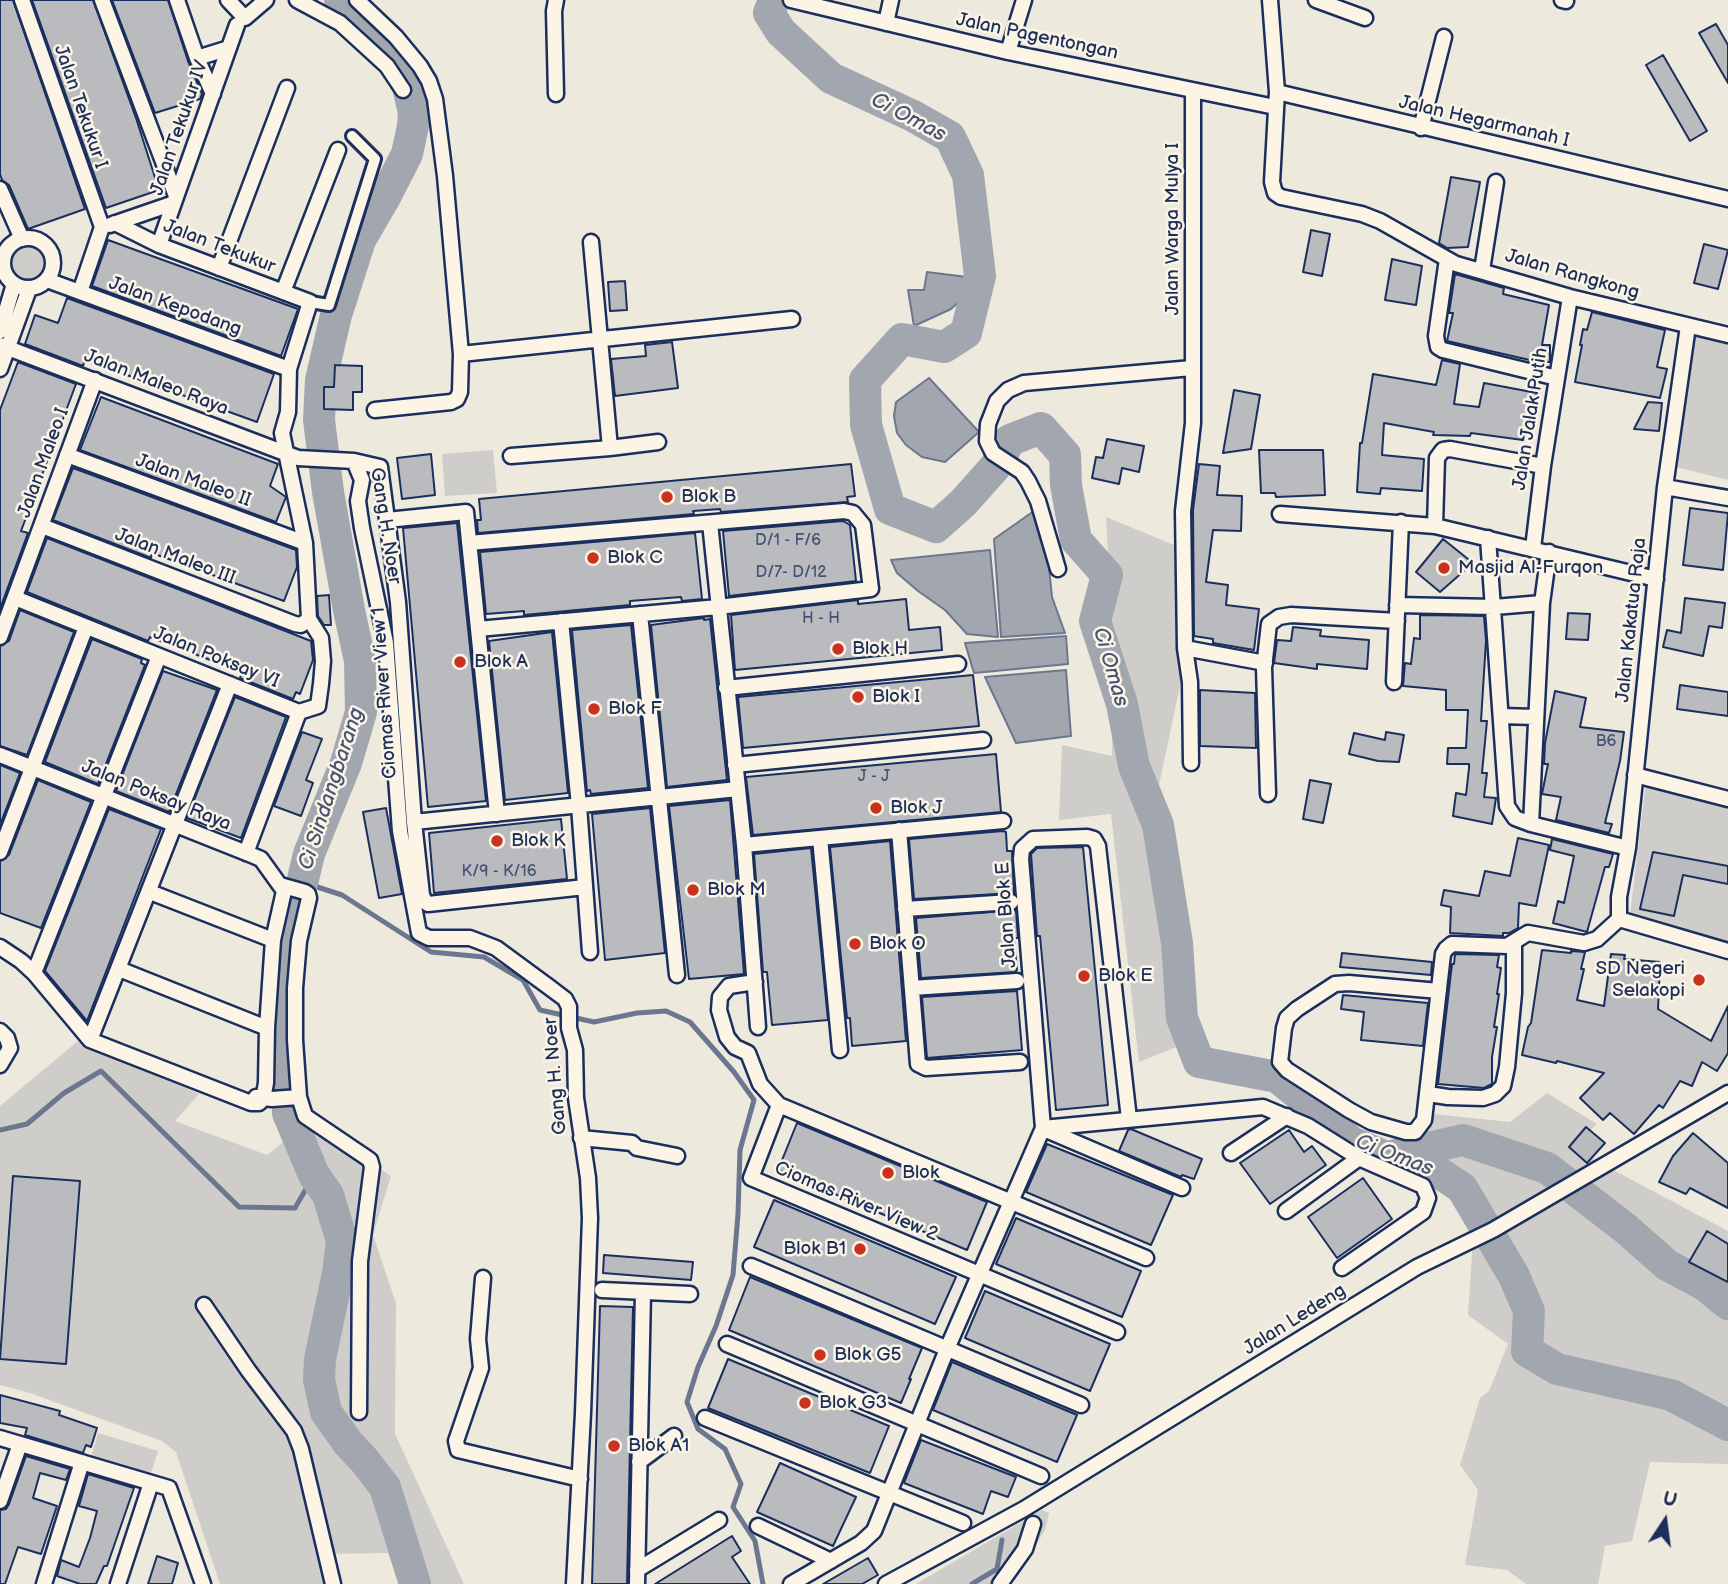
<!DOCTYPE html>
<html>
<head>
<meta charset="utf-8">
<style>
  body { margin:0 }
  #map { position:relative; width:1728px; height:1584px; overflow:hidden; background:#eee9dd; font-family:"Balsamiq Sans",sans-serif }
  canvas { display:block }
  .north { position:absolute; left:1630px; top:1486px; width:70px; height:70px; -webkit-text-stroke:5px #fcf5e5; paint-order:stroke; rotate:13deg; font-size:19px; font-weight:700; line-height:28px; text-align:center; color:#1b2f5e }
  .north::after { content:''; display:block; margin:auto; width:24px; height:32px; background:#1b2f5e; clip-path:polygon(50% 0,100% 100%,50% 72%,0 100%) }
</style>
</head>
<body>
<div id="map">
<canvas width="1728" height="1584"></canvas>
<div class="north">U</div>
</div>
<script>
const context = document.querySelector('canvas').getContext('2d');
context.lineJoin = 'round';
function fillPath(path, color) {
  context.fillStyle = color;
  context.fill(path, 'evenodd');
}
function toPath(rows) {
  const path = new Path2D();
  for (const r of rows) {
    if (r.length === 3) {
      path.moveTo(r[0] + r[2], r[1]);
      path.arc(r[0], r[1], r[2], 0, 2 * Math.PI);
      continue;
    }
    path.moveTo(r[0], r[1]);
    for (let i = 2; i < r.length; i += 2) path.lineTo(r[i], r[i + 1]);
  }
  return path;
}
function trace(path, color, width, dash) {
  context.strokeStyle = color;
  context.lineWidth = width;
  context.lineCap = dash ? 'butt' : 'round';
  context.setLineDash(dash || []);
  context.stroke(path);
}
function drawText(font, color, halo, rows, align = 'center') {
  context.font = font + ' "Balsamiq Sans",sans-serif';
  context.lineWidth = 5;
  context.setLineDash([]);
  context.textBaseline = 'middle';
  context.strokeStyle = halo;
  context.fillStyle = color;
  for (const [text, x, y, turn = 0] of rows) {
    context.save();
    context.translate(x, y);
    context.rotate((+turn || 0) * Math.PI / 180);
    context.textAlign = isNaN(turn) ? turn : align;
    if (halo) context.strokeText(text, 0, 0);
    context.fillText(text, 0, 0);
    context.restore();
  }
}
fillPath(toPath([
  [28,263,22],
  [1694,327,1728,335,1728,480,1676,467],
  [493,450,497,493,445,496,442,454],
  [1106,517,1174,545,1181,681,1151,823,1179,1046,1139,1062,1111,814,1059,820,1062,745,1112,756,1112,620],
  [1646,782,1728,805,1728,943,1630,915],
  [78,1041,199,1094,175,1121,267,1155,308,1122,391,1176,373,1235,396,1303,395,1434,464,1584,399,1584,388,1553,330,1554,335,1584,220,1584,176,1452,162,1441,30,1393,0,1385,0,1359,65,1364,13,1176,0,1353,0,1106],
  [1547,1093,1597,1124,1572,1148,1728,1231,1728,1464,1650,1462,1632,1541,1605,1546,1598,1584,1526,1584,1507,1570,1465,1565,1478,1490,1460,1465,1480,1398,1489,1391,1508,1344,1468,1315,1474,1225,1404,1150,1434,1114,1510,1122],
  [98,1433,158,1451,150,1476,91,1457],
  [1042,1510,1049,1513,1045,1530,1011,1584,916,1584]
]), '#cfcdca');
const water = toPath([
  [927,272,975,278,965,296,951,309,914,326,908,290,924,290,927,272],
  [929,378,979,432,945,462,922,457,906,445,897,433,894,416,896,402,929,378],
  [1034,511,1049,568,1052,597,1065,633,1001,637,994,539,1034,511],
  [990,550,998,637,967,634,945,610,918,591,897,573,891,560,990,550],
  [1066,636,1068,664,974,673,965,643,1066,636],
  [1066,670,1071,736,1016,743,985,677,1066,670]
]);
fillPath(water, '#a2a7af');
trace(water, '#6c778f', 2);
trace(toPath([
  [302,882,342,895,431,952,484,957,523,980,540,1010,594,1022,637,1013,666,1011,690,1022,734,1072,754,1100,740,1150,738,1214,733,1275,716,1326,698,1367,687,1402,698,1429,725,1449,741,1484,733,1507,755,1541,763,1584],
  [0,1130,27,1124,64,1093,101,1071,239,1207,295,1208,314,1175],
  [1001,1578,997,1569,1002,1540],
  [972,1584,997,1569]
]), '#6c778f', 5);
trace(toPath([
  [340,0,383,43,404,70,414,113,413,126,407,154,385,197,360,240,336,315,321,380,319,420,328,492,349,610,360,661,361,712,346,763,309,854,286,951,284,1034,288,1113,314,1175,328,1195,342,1241,338,1273,320,1359,319,1380,326,1412,348,1443,364,1460,385,1487,415,1584],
  [774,0,769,13,781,32,831,78,913,116,950,137,968,175,980,276,966,333,944,347,902,339,865,380,866,425,890,509,936,527,963,503,995,467,1010,440,1041,428,1065,455,1066,485,1076,540,1107,575,1095,621,1122,704,1134,766,1158,825,1177,943,1182,1018,1199,1062,1277,1077,1312,1105,1351,1142,1386,1157,1441,1174,1462,1188,1514,1276,1529,1311,1527,1351,1557,1369,1671,1395,1728,1425],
  [1391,1156,1463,1140,1547,1168,1625,1228,1667,1265,1706,1286,1728,1304]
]), '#a2a7af', 32);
const building = toPath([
  [0,0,13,0,85,209,28,229,9,185,2,180,0,174,0,0],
  [32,0,93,0,136,118,159,190,106,208,32,0],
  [112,0,168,0,188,61,202,94,200,99,155,113,112,0],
  [1716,24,1728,45,1728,83,1699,33,1716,24],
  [1663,55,1707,131,1690,141,1646,65,1663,55],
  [1451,177,1480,182,1468,247,1447,248,1439,243,1451,177],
  [1311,230,1330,234,1322,276,1303,272,1311,230],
  [108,240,298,309,281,356,92,286,108,240],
  [1704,244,1728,250,1718,289,1694,283,1704,244],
  [1392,259,1422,266,1416,305,1385,300,1392,259],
  [1455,274,1504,288,1503,294,1549,305,1542,345,1550,345,1550,362,1534,361,1447,341,1453,313,1449,313,1455,274],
  [625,281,627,310,610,311,608,282,625,281],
  [67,298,274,374,257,422,85,360,83,366,25,344,35,315,58,323,67,298],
  [1592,312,1665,330,1657,367,1667,369,1660,398,1575,382,1582,345,1580,345,1583,329,1587,330,1592,312],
  [672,342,678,388,615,396,611,359,646,356,645,345,672,342],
  [1442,360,1460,364,1454,404,1479,407,1484,383,1537,393,1530,416,1527,415,1523,440,1471,433,1470,436,1433,435,1434,432,1384,423,1382,455,1424,459,1422,491,1381,488,1380,494,1357,492,1360,443,1362,443,1373,374,1436,385,1442,360],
  [18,362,76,384,21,531,28,533,0,609,0,410,18,362],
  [335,365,362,366,362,392,353,392,353,410,324,409,324,387,334,387,335,365],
  [1234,390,1260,395,1251,449,1223,453,1234,390],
  [101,397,278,464,270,486,286,497,276,522,80,450,101,397],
  [1648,402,1662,403,1659,431,1634,429,1648,402],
  [1107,439,1144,446,1139,472,1122,468,1119,484,1092,478,1096,457,1103,458,1107,439],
  [1259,450,1323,450,1325,495,1276,497,1275,493,1261,493,1259,450],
  [431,454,435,495,402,499,397,458,431,454],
  [851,464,855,496,847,497,848,502,721,512,720,509,693,511,694,514,478,533,477,520,481,520,479,499,851,464],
  [1199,464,1220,466,1217,495,1242,496,1241,531,1213,530,1206,582,1228,585,1226,605,1259,609,1254,650,1213,643,1213,639,1194,636,1193,510,1199,464],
  [73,468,296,550,297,567,284,601,152,553,151,558,53,520,73,468],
  [1690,508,1728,513,1723,570,1683,565,1690,508],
  [843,521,850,525,856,581,729,596,723,531,843,521],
  [457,523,486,801,428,807,403,528,457,523],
  [695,533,702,599,682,601,681,597,630,601,630,605,524,615,524,611,486,614,480,552,695,533],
  [47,538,311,641,313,660,300,694,296,692,293,699,240,678,242,672,150,637,148,641,27,592,47,538],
  [1443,539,1473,563,1440,592,1416,572,1443,539],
  [329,595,331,625,324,625,318,616,317,596,329,595],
  [1685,598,1725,603,1722,628,1709,626,1703,656,1663,647,1667,630,1681,633,1685,598],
  [906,599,909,630,940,627,942,650,735,670,731,615,858,600,858,604,906,599],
  [20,610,74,632,27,755,0,746,0,646,9,641,20,610],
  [1568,613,1590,614,1588,640,1566,639,1568,613],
  [1420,615,1484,616,1486,641,1481,721,1487,721,1482,773,1487,773,1484,797,1496,798,1492,824,1453,816,1456,793,1466,795,1469,768,1469,764,1447,764,1448,748,1466,748,1468,710,1446,710,1446,690,1403,686,1405,663,1411,664,1414,638,1420,639,1420,615],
  [704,618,704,620,710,619,727,780,667,787,651,625,704,618],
  [631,625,648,788,591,794,590,790,587,791,572,630,631,625],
  [1293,627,1321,630,1320,636,1369,640,1367,669,1317,664,1317,669,1274,663,1277,640,1291,641,1293,627],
  [552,632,568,793,505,800,489,641,552,632],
  [92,639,142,659,141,663,145,665,98,784,45,762,92,639],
  [163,671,217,690,169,812,116,791,163,671],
  [973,675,979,726,743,748,738,697,973,675],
  [1680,685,1728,692,1728,716,1677,709,1680,685],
  [1200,690,1255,693,1256,748,1200,746,1200,690],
  [1555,691,1586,698,1580,727,1624,732,1620,761,1605,823,1612,824,1609,833,1556,820,1561,797,1542,794,1548,764,1544,764,1545,743,1555,691],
  [235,697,286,717,241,838,187,818,235,697],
  [302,732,322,739,306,780,313,783,301,816,274,806,302,732],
  [1386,732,1404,735,1399,762,1378,761,1349,754,1354,733,1385,740,1386,732],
  [996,754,1001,812,753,835,746,777,996,754],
  [0,765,20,773,0,825,0,765],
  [38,780,91,802,41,928,0,913,0,861,9,855,38,780],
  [1310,780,1331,784,1323,823,1303,819,1310,780],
  [730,800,744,974,689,979,669,806,730,800],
  [386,808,402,894,379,898,363,812,386,808],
  [650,808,665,953,605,960,592,814,650,808],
  [109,809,161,829,87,1021,45,971,109,809],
  [561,819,567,879,434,893,429,833,561,819],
  [1003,831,1006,832,1007,851,1012,851,1014,893,914,899,909,839,1003,831],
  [1518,838,1549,845,1536,906,1519,903,1518,928,1509,933,1503,933,1503,936,1450,933,1451,907,1441,905,1444,890,1479,896,1485,871,1510,876,1518,838],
  [1552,839,1613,854,1609,867,1605,867,1587,932,1553,923,1558,901,1564,903,1574,856,1550,850,1552,839],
  [890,841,906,1041,852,1046,850,1018,847,1018,830,847,890,841],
  [1083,847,1108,1105,1056,1110,1040,936,1037,936,1031,854,1037,848,1083,847],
  [811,848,828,1020,772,1025,767,972,763,972,754,854,811,848],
  [1653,852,1728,866,1728,884,1683,875,1674,916,1640,909,1653,852],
  [1016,910,1018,938,1014,938,1017,970,1015,972,921,978,916,918,1016,910],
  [1542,950,1571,953,1571,951,1585,952,1581,969,1584,969,1577,1000,1604,1006,1611,954,1625,955,1624,959,1660,962,1658,1009,1711,1041,1728,1006,1728,1053,1717,1071,1702,1062,1692,1086,1680,1081,1663,1108,1659,1105,1634,1134,1610,1113,1603,1120,1580,1098,1604,1073,1557,1061,1556,1063,1522,1055,1528,1027,1531,1023,1542,950],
  [1342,953,1432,962,1431,975,1340,967,1342,953],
  [1455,954,1499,955,1497,967,1501,968,1497,994,1499,994,1494,1027,1497,1027,1492,1057,1492,1084,1484,1088,1438,1084,1452,964,1454,964,1455,954],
  [1017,991,1022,1050,927,1058,922,997,1017,991],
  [1343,995,1428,1003,1423,1046,1361,1040,1364,1012,1341,1009,1343,995],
  [797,1123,987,1202,967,1250,778,1170,797,1123],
  [1586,1127,1605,1143,1587,1163,1569,1147,1586,1127],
  [1131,1129,1202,1159,1194,1179,1182,1175,1181,1177,1119,1151,1128,1130,1131,1129],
  [1289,1130,1304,1152,1312,1146,1326,1165,1270,1204,1240,1163,1289,1130],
  [1693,1133,1728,1163,1728,1208,1690,1188,1686,1194,1659,1182,1673,1156,1693,1133],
  [1047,1144,1173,1195,1151,1245,1026,1192,1047,1144],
  [13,1176,80,1181,66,1364,0,1359,13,1176],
  [1363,1178,1392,1219,1337,1258,1308,1217,1363,1178],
  [774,1200,956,1277,935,1324,754,1247,774,1200],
  [1016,1218,1141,1271,1122,1317,996,1264,1016,1218],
  [1707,1231,1728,1244,1728,1282,1689,1262,1707,1231],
  [604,1255,693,1262,691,1280,603,1273,604,1255],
  [750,1277,922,1348,909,1379,911,1379,901,1403,729,1330,750,1277],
  [985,1291,1110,1344,1090,1391,965,1338,985,1291],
  [600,1306,633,1307,627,1584,592,1584,600,1306],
  [728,1359,889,1426,870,1473,708,1408,728,1359],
  [952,1362,1077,1415,1057,1462,933,1410,952,1362],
  [0,1395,60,1411,59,1415,97,1428,91,1447,86,1445,83,1453,25,1435,27,1428,0,1423,0,1395],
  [921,1440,1016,1477,1008,1497,991,1491,983,1514,904,1483,921,1440],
  [26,1456,70,1469,66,1480,40,1473,33,1498,57,1506,41,1554,18,1547,5,1584,0,1584,0,1510,6,1509,9,1504,26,1456],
  [780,1463,856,1497,833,1546,757,1512,780,1463],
  [88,1474,134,1488,107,1566,104,1566,96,1584,80,1584,57,1576,61,1560,79,1567,90,1538,97,1511,79,1506,88,1474],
  [732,1536,741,1551,732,1557,750,1584,655,1584,732,1536],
  [157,1556,178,1563,172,1584,148,1584,157,1556],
  [868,1558,878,1575,862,1584,823,1584,868,1558]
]);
fillPath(building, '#babbbe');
trace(building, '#1b2f5e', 2);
const pedestrian = toPath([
  [310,302,329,305,375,159,352,136]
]);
const minor = toPath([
  [22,0,102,227],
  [102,0,176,196],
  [177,0,197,58,213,94],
  [228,0,245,18,266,0],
  [297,0,340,23,387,66,403,90],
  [357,0,396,37,420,66,429,81,435,99,445,176,461,354,460,392,457,399,451,402,375,410],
  [556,0,554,11,556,94],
  [791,0,1008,52,1275,107],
  [1270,0,1277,92,1272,182,1275,193,1281,197,1362,214,1380,221,1456,264,1570,297,1728,335],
  [1316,0,1365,18],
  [1562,0,1566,1],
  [886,23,891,0],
  [1008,52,1024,0],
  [197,58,229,48],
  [1277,92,1728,199],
  [1421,128,1444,37],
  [0,189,22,239],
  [110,225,174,203],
  [28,263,25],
  [159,245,237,25],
  [1447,259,1436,336,1438,347,1443,350,1557,378],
  [219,268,287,88],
  [1482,270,1496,182],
  [47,280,289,369],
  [80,292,102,227],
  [283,292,338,150],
  [0,331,14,284],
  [0,345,298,458,354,461,380,467,398,602,414,822,422,895,425,902,428,904,585,887],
  [461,354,792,319],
  [0,369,29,289],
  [610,448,658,442],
  [67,455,305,543],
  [511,456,610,448,591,242],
  [354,461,362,480,358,501,362,528,386,643,400,831,419,933,429,938,470,938,496,948,549,987,565,999,569,1007,569,1028,575,1050,576,1098,588,1178,590,1218,583,1413,574,1584],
  [1665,487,1728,498],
  [1280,514,1435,526,1656,579],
  [387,520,466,512,497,814],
  [710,523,744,845,1003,821],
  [42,526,295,624,301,625,309,619,305,543,282,433,288,412,289,369,310,302,159,245,115,223],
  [1435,526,1437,458,1443,450,1450,449,1543,466],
  [1488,538,1507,806,1515,818,1531,824,1628,848],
  [469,543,844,511,853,513,863,525,871,589,718,607,478,629],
  [1533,548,1543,466,1570,297],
  [1058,569,1038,501,1028,481,1022,472,993,453,987,441,988,424,997,401,1008,390,1024,383,1192,368],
  [15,598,299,712,318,706,321,684,323,661,321,638,309,619],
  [1397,605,1494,607,1542,603],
  [640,614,677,975],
  [561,621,579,806,590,952],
  [0,637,95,380],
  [1185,648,1265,663],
  [1394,682,1401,522],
  [726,688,958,664],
  [1501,716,1536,717],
  [0,755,254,856,261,859,284,891],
  [1191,763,1190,682,1185,648,1183,511,1193,423,1193,91],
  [735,765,983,740],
  [1635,775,1728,799],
  [1268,794,1264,668,1269,624,1279,617,1291,615,1397,621],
  [414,822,738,789],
  [1531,824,1542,603,1549,552],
  [899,830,918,1064,926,1068,1020,1062],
  [820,838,840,1050],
  [744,845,758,1027],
  [0,852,86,627],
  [246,853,299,712],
  [280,885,305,892,308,894,309,898,299,941,295,988,295,1040,299,1097],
  [150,892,273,940],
  [905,909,1011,902],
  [1619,919,1619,897,1628,848,1665,487,1688,326],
  [1619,919,1728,951],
  [0,947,21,961,34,973,90,1040,251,1103,259,1103,263,1099,266,1083,267,1028,273,940,284,891,280,885],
  [119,969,267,1028],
  [34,973,159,656],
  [755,982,729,986,720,997,719,1010,727,1037,735,1047,748,1053,760,1084,779,1105],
  [912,988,1017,981],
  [1439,991,1349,983,1335,984,1297,1009,1287,1018,1284,1028,1280,1062,1287,1070,1349,1110,1371,1122,1406,1132,1415,1132,1424,1120,1443,954,1446,949,1452,944,1507,946,1528,933,1584,943,1597,939,1619,919],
  [0,1031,7,1038,10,1048,0,1065],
  [90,1040,230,684],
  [1428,1094,1448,1097,1483,1098,1495,1094,1503,1086,1507,1067,1514,993,1514,942],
  [256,1097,272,1099,299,1097,305,1116,370,1160,372,1167,360,1261,359,1412],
  [1043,1128,1263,1107,1308,1126,1359,1158,1423,1186,1428,1198,1423,1212,1342,1268],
  [1044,1129,1182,1188],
  [581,1138,632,1143,637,1148,677,1156],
  [1231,1153,1287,1116],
  [1286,1211,1359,1158],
  [751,1266,1081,1405],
  [483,1278,478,1339,481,1368,456,1441,458,1450,580,1479],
  [602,1290,690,1294],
  [204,1305,248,1370,294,1431,301,1449,333,1584],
  [1117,1332,751,1178,779,1105,1146,1258],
  [727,1344,1041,1476],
  [705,1418,963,1523],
  [0,1438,169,1488,203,1584],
  [639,1462,674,1436],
  [0,1501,20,1444],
  [758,1526,831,1561],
  [637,1570,719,1520],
  [44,1584,82,1462],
  [118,1584,151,1483],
  [637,1584,643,1292],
  [791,1584,861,1543,874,1531,947,1349,1043,1128,1021,859,1022,849,1033,839,1087,837,1094,839,1098,846,1129,1119],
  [886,1584,1024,1509,1417,1267,1493,1230,1728,1093],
  [1000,1584,1025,1549,1033,1524]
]);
trace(pedestrian, '#1b2f5e', 16);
trace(minor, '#1b2f5e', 19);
trace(pedestrian, '#fcf5e5', 10);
trace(minor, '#fcf5e5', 14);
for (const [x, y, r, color] of [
  [667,497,7,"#c8321e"],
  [593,558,7,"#c8321e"],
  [1444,568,7,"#c8321e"],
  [838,649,7,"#c8321e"],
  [460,662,7,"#c8321e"],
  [858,697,7,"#c8321e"],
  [594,709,7,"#c8321e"],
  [876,808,7,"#c8321e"],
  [497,841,7,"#c8321e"],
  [693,890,7,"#c8321e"],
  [855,944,7,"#c8321e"],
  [1084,976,7,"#c8321e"],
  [1699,980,7,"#c8321e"],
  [888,1173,7,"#c8321e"],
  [860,1249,7,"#c8321e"],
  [820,1355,7,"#c8321e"],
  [805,1403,7,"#c8321e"],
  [614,1446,7,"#c8321e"]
]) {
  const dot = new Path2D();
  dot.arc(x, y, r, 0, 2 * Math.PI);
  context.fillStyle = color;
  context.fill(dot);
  trace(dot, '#fcf5e5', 2.5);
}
drawText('16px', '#435276', null, [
  ["D/1 - F/6",788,541],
  ["D/7- D/12",791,573],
  ["H - H",821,619],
  ["B6",1606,742],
  ["J - J",874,777],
  ["K/9 - K/16",499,872]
]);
drawText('19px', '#1b2f5e', '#fcf5e5', [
  ["Jalan Pagentongan",1037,37,12],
  ["Jalan Tekukur I",80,107,71],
  ["Jalan Hegarmanah I",1484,122,13],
  ["Jalan Tekukur IV",180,128,-71],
  ["Jalan Warga Mulya I",1173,229,-90],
  ["Jalan Tekukur",219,247,21],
  ["Jalan Rangkong",1572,275,16],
  ["Jalan Kepodang",175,307,20],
  ["Jalan Maleo Raya",156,383,21],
  ["Jalan Jalak Putih",1531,419,-81],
  ["Jalan Maleo I",44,463,-70],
  ["Jalan Maleo II",193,481,20],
  ["Gang H. Noer",385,526,81],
  ["Jalan Maleo III",175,557,21],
  ["Jalan Kakatua Raja",1632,620,-84],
  ["Jalan Poksay VI",216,658,22],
  ["Ciomas River View 1",385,693,-94],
  ["Jalan Poksay Raya",156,796,22],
  ["Jalan Blok E",1007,915,-94],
  ["Gang H. Noer",556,1076,-95],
  ["Ciomas River View 2",856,1202,23],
  ["Jalan Ledeng",1295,1320,-32]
]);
drawText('19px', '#1b2f5e', '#fcf5e5', [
  ["Blok B",681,497],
  ["Blok C",607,558],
  ["Masjid Al-Furqon",1458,568],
  ["Blok H",852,649],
  ["Blok A",474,662],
  ["Blok I",872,697],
  ["Blok F",608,709],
  ["Blok J",890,808],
  ["Blok K",511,841],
  ["Blok M",707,890],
  ["Blok O",869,944],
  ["SD Negeri",1685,969,"right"],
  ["Selakopi",1685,991,"right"],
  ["Blok E",1098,976],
  ["Blok",902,1173],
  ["Blok B1",846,1249,"right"],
  ["Blok G5",834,1355],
  ["Blok G3",819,1403],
  ["Blok A1",628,1446]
], 'left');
drawText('italic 21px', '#445376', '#fcf5e5', [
  ["Ci Omas",908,118,28],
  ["Ci Omas",1110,667,74],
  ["Ci Sindangbarang",332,789,-72],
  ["Ci Omas",1394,1156,21]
]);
</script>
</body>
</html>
